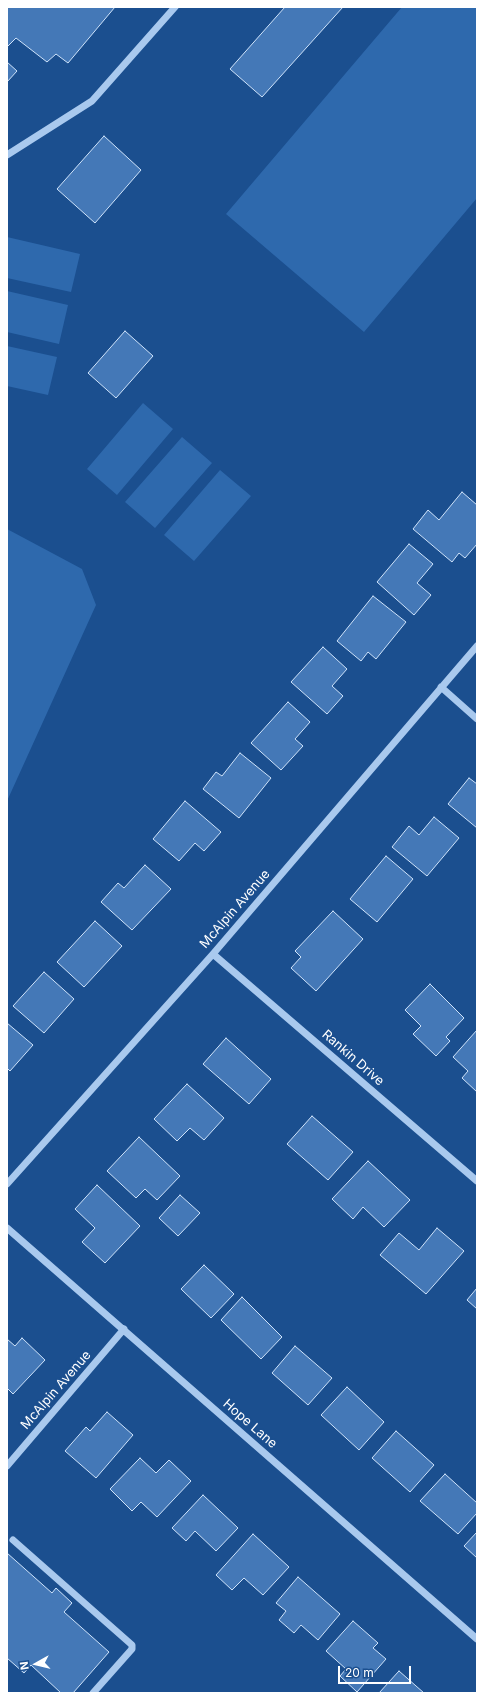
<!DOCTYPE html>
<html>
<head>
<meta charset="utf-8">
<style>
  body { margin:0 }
  #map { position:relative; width:484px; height:1700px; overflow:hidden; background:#1b4f8f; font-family:Inter,sans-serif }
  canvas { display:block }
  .frame { position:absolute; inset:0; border:8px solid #fff; pointer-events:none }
  .north { position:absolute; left:16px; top:1644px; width:40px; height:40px; -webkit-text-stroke:3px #1b4f8f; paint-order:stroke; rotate:262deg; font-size:11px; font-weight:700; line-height:16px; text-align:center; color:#fff }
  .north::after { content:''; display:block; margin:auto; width:14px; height:18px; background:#fff; clip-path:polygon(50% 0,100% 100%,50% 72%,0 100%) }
  .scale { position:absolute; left:338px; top:1666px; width:73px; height:18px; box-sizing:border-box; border:2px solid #fff; border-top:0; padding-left:5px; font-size:12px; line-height:14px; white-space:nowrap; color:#fff; -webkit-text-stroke:3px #1b4f8f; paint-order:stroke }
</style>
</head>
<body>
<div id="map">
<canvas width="484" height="1700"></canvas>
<div class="frame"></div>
<div class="north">N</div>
<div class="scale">20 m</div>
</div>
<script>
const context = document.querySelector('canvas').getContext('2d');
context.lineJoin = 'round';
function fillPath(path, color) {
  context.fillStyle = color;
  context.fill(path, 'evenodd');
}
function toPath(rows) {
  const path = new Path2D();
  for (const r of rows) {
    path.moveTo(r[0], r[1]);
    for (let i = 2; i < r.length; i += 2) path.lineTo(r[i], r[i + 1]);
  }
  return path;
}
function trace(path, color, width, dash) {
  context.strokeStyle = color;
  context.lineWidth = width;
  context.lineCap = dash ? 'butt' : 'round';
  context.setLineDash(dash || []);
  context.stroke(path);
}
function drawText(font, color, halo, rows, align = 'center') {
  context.font = font + ' Inter,sans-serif';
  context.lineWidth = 4;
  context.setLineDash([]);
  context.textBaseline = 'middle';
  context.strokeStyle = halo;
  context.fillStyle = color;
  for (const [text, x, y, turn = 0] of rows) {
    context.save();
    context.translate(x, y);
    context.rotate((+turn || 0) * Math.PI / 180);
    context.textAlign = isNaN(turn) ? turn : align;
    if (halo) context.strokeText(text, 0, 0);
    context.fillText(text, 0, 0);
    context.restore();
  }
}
fillPath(toPath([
  [402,7,477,7,477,198,364,332,226,214],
  [7,237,80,254,71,292,7,278],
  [7,291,68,305,59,344,7,332],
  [7,346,57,357,48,395,7,386],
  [143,403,173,429,117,495,87,469],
  [182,437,212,463,155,528,125,502],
  [220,470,251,496,194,561,164,535],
  [7,529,82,569,96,605,7,801]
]), '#2e69ad');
const building = toPath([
  [7,7,115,7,68,63,56,54,47,62,16,38,7,47,7,7],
  [285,7,343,7,262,97,230,69,285,7],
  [7,62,17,71,7,82,7,62],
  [104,136,141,170,95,223,57,189,104,136],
  [125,331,153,356,116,398,88,373,125,331],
  [462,492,477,505,477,544,465,558,459,553,452,562,413,529,428,510,439,520,462,492],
  [409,544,433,564,417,583,431,595,414,615,377,582,409,544],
  [373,596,406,622,376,659,368,652,361,661,337,641,373,596],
  [323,647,347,669,332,686,343,696,327,714,291,682,323,647],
  [288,702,310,722,295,739,303,746,281,770,251,743,288,702],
  [240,753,271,778,239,818,203,789,216,772,222,776,240,753],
  [469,778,477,784,477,828,448,804,469,778],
  [185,801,221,832,204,851,195,843,179,861,153,839,185,801],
  [434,817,459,838,427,876,392,847,409,826,419,835,434,817],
  [386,856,413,879,377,922,350,899,386,856],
  [145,865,171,889,132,930,101,902,118,883,124,888,145,865],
  [333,911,363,939,316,991,291,968,301,957,295,951,333,911],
  [95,921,122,946,84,987,57,962,95,921],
  [44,972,74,999,44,1033,13,1006,44,972],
  [430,984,464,1018,446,1037,450,1041,436,1056,413,1034,421,1026,405,1010,430,984],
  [7,1023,33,1045,10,1071,7,1068,7,1023],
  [477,1030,477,1092,462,1078,468,1071,453,1057,477,1030],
  [226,1038,271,1079,249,1104,203,1064,226,1038],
  [187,1084,224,1118,204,1140,190,1128,177,1141,154,1119,187,1084],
  [312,1116,353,1152,328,1180,287,1144,312,1116],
  [139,1137,180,1176,157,1200,145,1189,136,1198,107,1171,139,1137],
  [368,1161,410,1200,384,1227,363,1207,353,1219,332,1199,368,1161],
  [97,1185,140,1226,105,1263,82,1242,95,1228,75,1209,97,1185],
  [180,1195,200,1213,178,1236,159,1218,180,1195],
  [437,1228,464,1251,426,1294,380,1255,399,1233,419,1250,437,1228],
  [204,1265,234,1294,211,1318,181,1289,204,1265],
  [477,1288,477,1309,467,1300,477,1288],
  [242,1297,282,1337,261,1359,221,1320,242,1297],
  [22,1338,45,1360,13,1394,7,1388,7,1339,15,1346,22,1338],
  [295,1346,332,1378,308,1405,272,1373,295,1346],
  [347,1387,384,1422,359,1450,321,1415,347,1387],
  [107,1412,133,1435,96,1478,65,1451,86,1427,90,1431,107,1412],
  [396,1431,434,1465,410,1492,372,1458,396,1431],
  [140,1458,156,1473,169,1460,191,1481,157,1517,141,1502,132,1511,110,1489,140,1458],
  [445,1474,477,1503,477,1513,458,1534,420,1501,445,1474],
  [203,1495,238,1528,216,1551,195,1531,186,1541,172,1528,203,1495],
  [477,1532,477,1558,464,1546,477,1532],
  [253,1534,289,1567,263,1595,244,1578,232,1590,216,1575,253,1534],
  [7,1553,52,1593,56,1588,72,1603,64,1612,109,1652,73,1693,61,1693,31,1665,24,1673,7,1658,7,1553],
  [298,1577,340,1614,318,1640,301,1625,294,1633,279,1620,286,1611,276,1603,298,1577],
  [353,1621,378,1643,373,1648,386,1659,357,1692,340,1676,346,1669,326,1651,353,1621],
  [399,1671,424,1693,379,1693,399,1671]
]);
fillPath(building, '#4478b7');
trace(building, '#cfe3fa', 1);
trace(toPath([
  [7,155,92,101,175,7],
  [441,687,477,719],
  [213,954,477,1181],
  [7,1184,213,954,477,646],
  [7,1228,477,1639],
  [7,1466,124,1329],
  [13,1540,132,1645,132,1649,93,1693]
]), '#a9c9ee', 7);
drawText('13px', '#fff', '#1b4f8f', [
  ["McAlpin Avenue",235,909,-49],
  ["Rankin Drive",353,1058,41],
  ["McAlpin Avenue",56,1390,-49],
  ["Hope Lane",250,1424,41]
]);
</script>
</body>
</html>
